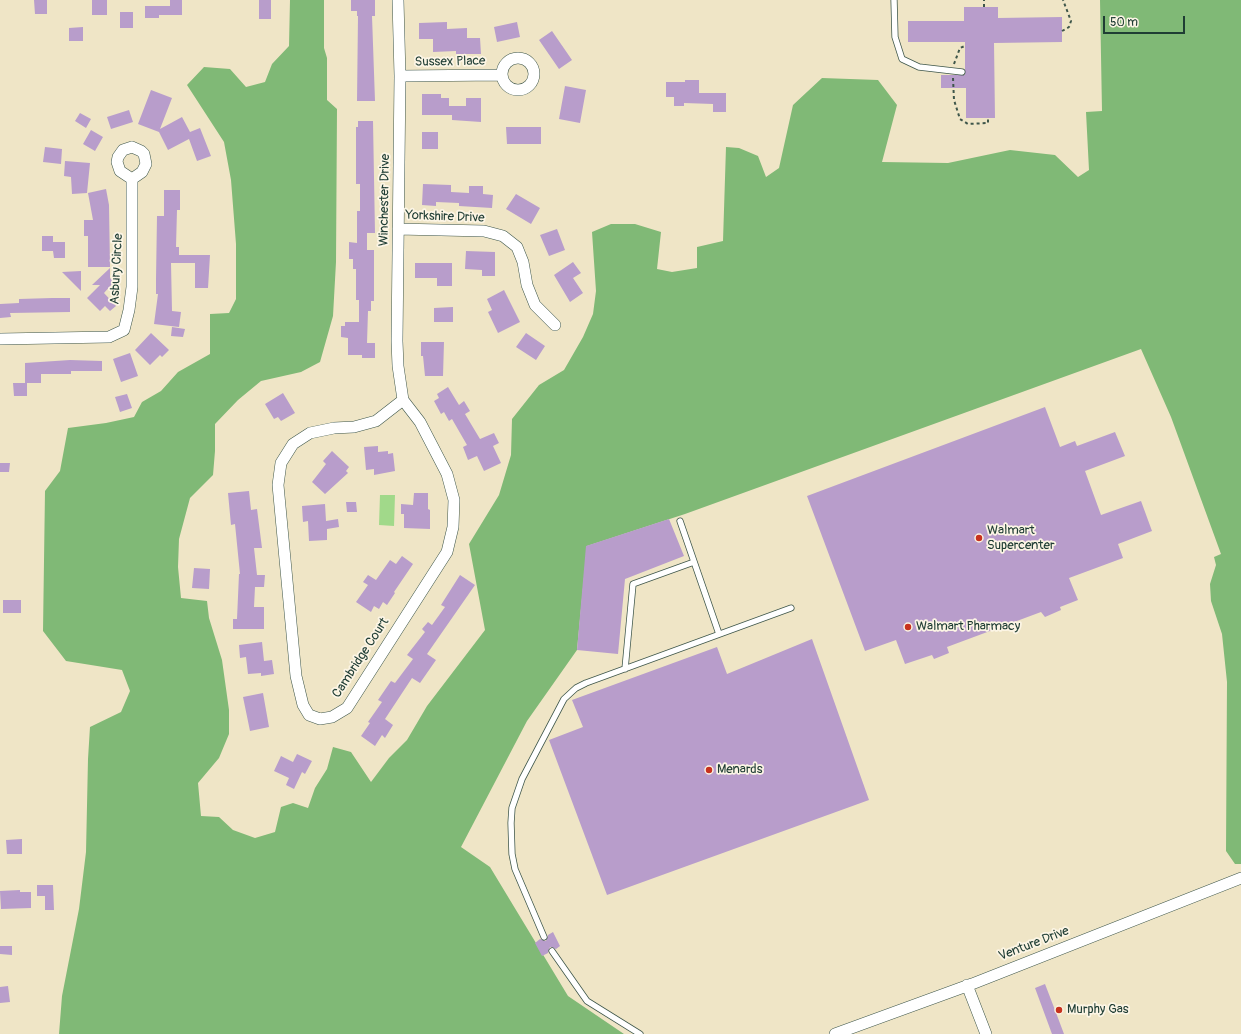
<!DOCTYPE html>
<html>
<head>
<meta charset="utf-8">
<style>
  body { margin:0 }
  #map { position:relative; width:1241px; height:1034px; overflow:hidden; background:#efe5c6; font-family:Pangolin,sans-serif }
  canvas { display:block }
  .scale { position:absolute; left:1103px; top:16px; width:82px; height:18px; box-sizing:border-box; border:2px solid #1f3d34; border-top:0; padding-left:5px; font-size:12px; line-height:14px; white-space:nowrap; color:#1f3d34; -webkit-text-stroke:3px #fcf5e5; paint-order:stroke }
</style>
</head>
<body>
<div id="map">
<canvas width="1241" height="1034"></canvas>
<div class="scale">50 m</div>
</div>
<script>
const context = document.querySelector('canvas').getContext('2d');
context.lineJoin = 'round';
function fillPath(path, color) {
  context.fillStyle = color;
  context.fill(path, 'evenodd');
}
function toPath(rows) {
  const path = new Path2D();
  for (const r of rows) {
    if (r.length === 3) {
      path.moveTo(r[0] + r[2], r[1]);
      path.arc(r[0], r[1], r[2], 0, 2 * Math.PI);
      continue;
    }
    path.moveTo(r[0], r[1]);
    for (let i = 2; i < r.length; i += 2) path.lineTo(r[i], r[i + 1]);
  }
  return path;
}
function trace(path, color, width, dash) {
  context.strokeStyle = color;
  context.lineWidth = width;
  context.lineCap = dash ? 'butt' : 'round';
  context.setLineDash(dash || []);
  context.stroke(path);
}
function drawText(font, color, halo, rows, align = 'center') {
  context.font = font + ' Pangolin,sans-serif';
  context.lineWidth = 3.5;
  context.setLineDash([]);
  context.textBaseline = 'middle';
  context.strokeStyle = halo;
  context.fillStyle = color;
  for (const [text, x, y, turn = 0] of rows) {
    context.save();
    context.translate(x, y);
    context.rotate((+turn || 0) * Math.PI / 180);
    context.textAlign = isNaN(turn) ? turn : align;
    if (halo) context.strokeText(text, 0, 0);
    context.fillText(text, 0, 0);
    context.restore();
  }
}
fillPath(toPath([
  [380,495,395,495,394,526,379,525]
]), '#a1d98a');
fillPath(toPath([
  [290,0,324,0,324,48,327,58,327,100,337,109,336,262,333,316,320,362,301,372,261,381,238,400,215,424,215,451,213,475,190,498,179,539,178,567,181,598,207,601,209,618,222,660,229,710,229,734,219,758,198,783,201,816,219,817,233,830,255,838,275,832,281,807,293,803,308,808,315,788,327,769,333,747,351,752,371,782,389,758,407,740,427,706,485,630,469,544,499,495,511,455,512,419,539,385,564,370,583,337,593,314,596,291,592,232,611,224,635,224,661,232,657,269,672,272,697,268,697,247,723,241,726,147,739,148,758,156,766,177,779,168,793,105,822,78,878,80,897,105,882,162,948,163,1010,150,1055,155,1078,177,1089,170,1086,112,1102,111,1100,0,1241,0,1241,864,1235,864,1226,851,1227,682,1222,634,1211,601,1210,584,1216,565,1214,557,1221,554,1171,417,1141,349,685,514,587,546,577,650,527,721,461,847,490,867,568,996,624,1034,59,1034,62,996,79,909,86,852,88,759,90,727,121,712,130,691,122,670,66,661,43,631,45,491,60,471,68,428,106,423,134,417,142,402,161,391,178,372,210,354,210,314,229,313,236,299,236,244,231,180,224,142,187,85,204,67,230,69,246,87,265,82,272,64,289,46]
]), '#80b976');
fillPath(toPath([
  [34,0,47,0,47,14,35,14],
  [92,0,107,0,107,15,92,15],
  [170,0,182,0,182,15,159,15,159,18,145,18,145,6,170,6],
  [259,0,271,0,271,19,259,19],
  [351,0,375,0,375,16,372,16,375,101,357,101,358,16,357,16,357,11,351,11],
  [964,7,998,7,998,18,1062,17,1062,42,994,43,995,118,966,118,966,88,941,88,941,75,965,75,965,42,908,42,908,21,964,21],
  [120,12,133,12,133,28,120,28],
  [447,22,447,29,467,28,467,38,480,38,481,54,456,54,456,51,433,52,433,39,419,39,419,23],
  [517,22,520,37,497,42,494,27],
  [83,27,83,41,69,41,69,28],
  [552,31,572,60,559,69,539,40],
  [685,80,699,80,699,93,726,93,726,112,713,112,713,104,684,103,684,106,674,106,674,97,666,97,666,82,685,82],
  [565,86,586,90,580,123,559,119],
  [151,90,172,98,160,129,182,117,190,132,200,128,211,156,197,161,189,139,168,150,159,132,138,124],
  [422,94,441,94,441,98,449,98,449,106,466,106,466,98,481,98,481,122,452,120,452,115,422,115],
  [129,110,133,122,111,129,107,117],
  [80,113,91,119,86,128,75,121],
  [358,121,373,121,375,233,367,233,367,250,374,250,374,301,371,301,371,311,368,311,367,343,375,343,375,358,362,358,362,355,348,355,348,338,341,337,341,326,345,326,345,322,359,322,359,300,356,300,356,269,353,269,353,259,349,259,349,242,357,243,357,211,360,211,360,184,356,184,356,127,358,127],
  [506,127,541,127,541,144,507,144],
  [91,130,103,137,95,151,83,144],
  [422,132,438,132,438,149,422,149],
  [45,147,62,149,61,164,43,162],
  [65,161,90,163,87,193,72,194,71,177,64,176],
  [423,184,451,185,451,192,469,193,469,186,483,186,483,194,493,195,492,208,459,206,459,203,436,202,436,206,422,205],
  [106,189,109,205,110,267,88,267,88,236,84,236,84,220,93,220,88,193],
  [164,190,180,190,180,210,177,210,176,247,179,247,179,255,210,255,208,288,195,288,195,263,171,263,172,311,181,312,179,327,154,324,158,294,156,294,156,279,157,216,164,216],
  [516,194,540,208,531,224,506,209],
  [557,229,565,250,549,256,540,235],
  [42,236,53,236,53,242,65,242,65,258,54,258,53,251,42,251],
  [466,251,495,252,495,276,482,276,482,270,465,269],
  [573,262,581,273,573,278,583,293,570,302,554,275],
  [415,263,452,263,452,286,437,286,437,278,415,278],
  [110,268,110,278,116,284,112,284,104,293,116,306,110,311,105,306,100,311,87,298,100,285,92,285],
  [81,271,81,291,62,272],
  [504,290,520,322,498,333,488,312,492,310,487,299],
  [52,298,70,298,70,312,10,313,11,317,0,318,0,304,19,303,19,299],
  [453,307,453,322,434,322,434,308],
  [172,327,185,329,183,337,171,336],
  [151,333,169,350,162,357,160,355,150,365,135,350],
  [526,333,545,346,536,360,516,347],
  [421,342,444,342,443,376,425,376,423,356,421,356],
  [130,353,138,376,121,382,113,359],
  [70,360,102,361,102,371,71,371,71,374,41,374,41,383,27,383,27,396,14,396,13,383,25,383,25,363],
  [448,387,459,405,464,401,470,411,465,414,480,439,494,433,499,443,493,446,501,463,484,471,477,456,468,460,463,447,467,445,452,419,449,421,444,412,441,414,434,401,439,398,437,394],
  [283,393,295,413,281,421,278,417,274,419,265,404],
  [127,394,132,408,120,412,115,397],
  [1045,407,1060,447,1075,441,1077,446,1115,432,1125,456,1085,471,1101,515,1141,501,1152,531,1118,544,1123,558,1069,578,1078,600,1060,607,1061,610,1045,617,1041,612,947,647,949,653,934,659,932,655,905,664,896,640,865,651,807,496],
  [378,446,378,452,388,451,388,454,393,453,395,471,374,475,374,469,366,470,364,447],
  [332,451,349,467,346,471,348,473,325,494,312,482,326,464,323,461],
  [0,463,10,463,9,472,0,472],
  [249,491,251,510,257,509,262,548,254,548,257,575,265,575,264,587,255,587,254,607,264,607,264,629,233,629,233,619,237,619,239,574,240,574,235,524,231,525,228,493],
  [414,493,428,493,428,509,430,510,430,529,404,528,404,514,401,514,401,504,413,505],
  [346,502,356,502,357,512,347,512],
  [325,504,326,521,338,519,339,527,327,529,327,540,309,541,308,521,303,522,302,506],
  [669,519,684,556,625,579,618,654,577,650,586,546],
  [402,556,413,564,394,592,395,593,387,605,383,602,379,609,374,606,371,612,356,602,368,585,363,582,368,575,376,580,390,560,396,564],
  [194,568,210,569,209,589,192,588],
  [460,575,475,585,427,654,436,660,420,683,412,678,385,719,393,725,385,738,382,735,375,746,361,736,370,723,368,722,382,702,378,700,391,681,395,683,413,659,407,655,425,632,422,629,428,622,432,625,445,607,441,605],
  [3,600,21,600,21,613,3,613],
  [812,639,869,800,607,895,549,740,583,727,572,700,717,647,727,674],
  [262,642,264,661,272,660,274,674,261,676,261,673,248,674,246,657,240,658,239,645],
  [263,693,269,727,250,731,243,697],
  [297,754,312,761,305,774,302,772,294,789,286,785,289,778,274,771,281,756,293,762],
  [22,839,22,854,7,854,6,840],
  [37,885,53,885,54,910,45,910,45,896,37,896],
  [20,890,20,892,31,892,31,908,1,909,0,891],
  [553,932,560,946,556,949,550,947,548,953,542,956,535,943,540,939,546,941,548,935],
  [0,946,12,946,12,955,0,954],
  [1045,984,1055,1010,1064,1034,1052,1034,1035,988],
  [8,986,10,1002,0,1003,0,987]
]), '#b89dcb');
const service = toPath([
  [894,0,895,37,902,59,919,67,962,72],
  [680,521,719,634],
  [625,669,633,584,694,562],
  [544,937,515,869,512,854,511,823,512,808,522,779,564,699,576,688,586,683,791,608],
  [552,951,587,1001,640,1034]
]);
const minor = toPath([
  [398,0,400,76,397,341,398,366,403,400],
  [518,74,16],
  [400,76,501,75],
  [132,147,141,151,144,154,146,164,142,172,132,179,120,171,117,162,118,157,123,150,132,147],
  [398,229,484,231,503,236,517,247,523,262,527,285,535,305,555,325],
  [0,339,109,337,124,330,129,310,132,287,132,179],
  [403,400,420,422,447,474,454,500,453,527,447,552,347,708,332,717,320,719,309,715,303,705,296,676,278,485,281,463,293,444,310,433,334,428,354,427,376,421,403,400],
  [967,985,986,1034],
  [835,1034,972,984,1241,878]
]);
trace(service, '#3e564a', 7);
trace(minor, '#3e564a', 12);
trace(toPath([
  [984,7,984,0],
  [1062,31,1069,27,1071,21,1063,0],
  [954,64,960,48,965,46],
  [953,78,954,100,960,119,968,124,988,123,988,118]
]), '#3e564a', 2, [3, 3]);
trace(service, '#fff', 5.5);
trace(minor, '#fff', 11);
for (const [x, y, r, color] of [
  [979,538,4,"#c8321e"],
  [908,627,4,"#c8321e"],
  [709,770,4,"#c8321e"],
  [1059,1010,4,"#c8321e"]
]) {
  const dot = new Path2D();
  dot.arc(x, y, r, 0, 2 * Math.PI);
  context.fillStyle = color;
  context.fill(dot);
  trace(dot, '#fcf5e5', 1.5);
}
drawText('13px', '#1f3d34', '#fcf5e5', [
  ["Sussex Place",450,62,-1],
  ["Winchester Drive",385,200,-89],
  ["Yorkshire Drive",445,217,2],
  ["Asbury Circle",117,269,-87],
  ["Cambridge Court",361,658,-57],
  ["Venture Drive",1034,944,-21]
]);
drawText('13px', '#1f3d34', '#fcf5e5', [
  ["Walmart",987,531],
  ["Supercenter",987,546],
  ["Walmart Pharmacy",916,627],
  ["Menards",717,770],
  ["Murphy Gas",1067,1010]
], 'left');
</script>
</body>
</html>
